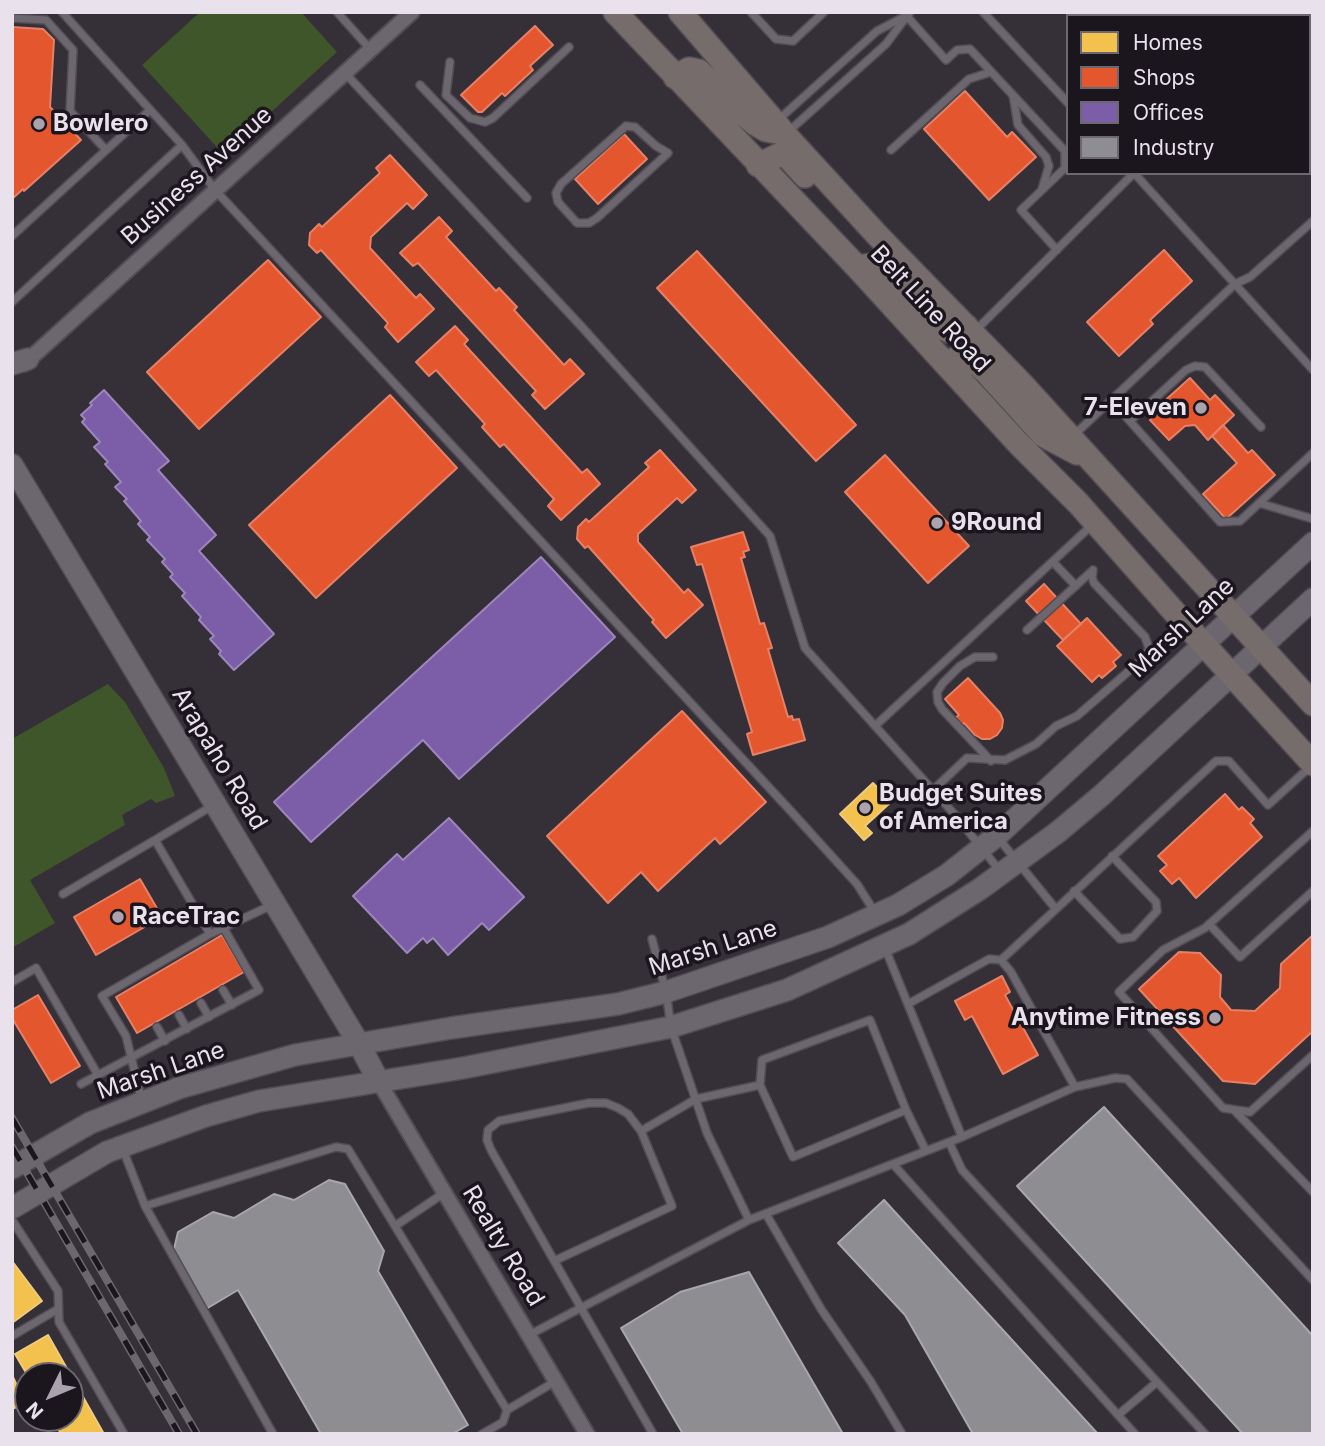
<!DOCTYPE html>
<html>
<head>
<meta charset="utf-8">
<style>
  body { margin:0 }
  #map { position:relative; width:1325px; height:1446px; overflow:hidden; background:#352f38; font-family:Inter,sans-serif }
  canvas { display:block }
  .frame { position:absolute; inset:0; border:14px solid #e9e2ed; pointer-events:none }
  .legend { position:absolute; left:1066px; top:14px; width:245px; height:161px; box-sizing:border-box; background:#1b161d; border:2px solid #6d6870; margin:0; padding:9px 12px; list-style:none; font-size:21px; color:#e9e2ed }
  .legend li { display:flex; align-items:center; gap:14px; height:35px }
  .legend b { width:35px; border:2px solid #6d6870 }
  .north { position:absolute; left:14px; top:1362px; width:70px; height:70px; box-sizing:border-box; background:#1b161d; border:2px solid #6d6870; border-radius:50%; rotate:227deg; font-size:19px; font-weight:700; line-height:28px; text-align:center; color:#e9e2ed }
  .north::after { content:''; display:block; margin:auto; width:24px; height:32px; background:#aaa3ae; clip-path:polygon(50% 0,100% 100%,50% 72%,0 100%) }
</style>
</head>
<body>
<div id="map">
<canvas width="1325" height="1446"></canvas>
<div class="frame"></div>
<ul class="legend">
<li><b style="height:19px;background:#f2c14e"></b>Homes</li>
<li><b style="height:19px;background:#e4572e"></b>Shops</li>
<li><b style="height:19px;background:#7b5ea7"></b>Offices</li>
<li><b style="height:19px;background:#8d8d92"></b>Industry</li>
</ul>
<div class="north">N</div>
</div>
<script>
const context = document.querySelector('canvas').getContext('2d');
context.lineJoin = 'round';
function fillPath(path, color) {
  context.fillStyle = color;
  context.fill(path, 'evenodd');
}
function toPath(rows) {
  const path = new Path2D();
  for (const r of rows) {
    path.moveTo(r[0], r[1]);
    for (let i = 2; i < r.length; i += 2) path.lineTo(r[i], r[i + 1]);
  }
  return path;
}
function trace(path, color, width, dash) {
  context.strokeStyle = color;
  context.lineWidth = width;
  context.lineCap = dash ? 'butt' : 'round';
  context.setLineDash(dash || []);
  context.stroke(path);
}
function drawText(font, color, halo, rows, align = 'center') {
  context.font = font + ' Inter,sans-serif';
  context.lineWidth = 7;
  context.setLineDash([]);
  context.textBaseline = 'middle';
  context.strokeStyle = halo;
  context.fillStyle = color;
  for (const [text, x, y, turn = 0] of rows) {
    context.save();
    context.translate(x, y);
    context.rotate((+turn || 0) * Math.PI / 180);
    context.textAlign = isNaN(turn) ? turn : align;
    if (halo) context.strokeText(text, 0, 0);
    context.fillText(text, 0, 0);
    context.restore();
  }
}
fillPath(toPath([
  [200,12,301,12,337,52,224,155,142,65],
  [108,684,125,702,164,768,175,796,156,803,151,799,122,815,125,825,30,880,55,923,12,948,12,739]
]), '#3f552a');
const homes = toPath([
  [873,783,891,802,865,826,872,833,864,840,840,814,873,783],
  [12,1261,42,1301,12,1323,12,1261],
  [48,1335,104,1434,61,1434,52,1418,70,1418,70,1376,28,1376,15,1354,48,1335],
  [12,1375,25,1403,12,1409,12,1375]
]);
fillPath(homes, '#f2c14e');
trace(homes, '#efcb7e', 2);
const shops = toPath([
  [535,26,553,45,530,66,533,70,505,96,502,93,482,112,478,112,461,95,535,26],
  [12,27,43,29,54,40,50,107,81,140,24,191,23,189,12,199,12,27],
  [965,91,1007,137,1012,132,1036,157,989,200,924,129,965,91],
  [624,134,647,159,598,204,575,179,624,134],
  [390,155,427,195,413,209,407,203,371,237,370,248,416,298,420,294,434,309,398,342,385,327,388,323,321,250,317,253,309,245,310,233,319,224,322,227,380,173,376,168,390,155],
  [439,217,452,231,446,237,496,291,499,288,517,307,514,310,564,365,570,359,584,374,545,409,532,395,536,391,418,263,413,266,400,253,439,217],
  [1164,250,1192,281,1150,320,1153,324,1119,356,1087,322,1164,250],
  [697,251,856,425,816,461,657,288,697,251],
  [268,260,321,317,199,429,147,372,268,260],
  [455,326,468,340,464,344,582,473,587,469,600,484,561,520,548,506,554,499,504,444,500,447,482,427,485,424,436,370,429,376,416,362,455,326],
  [1190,378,1210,400,1215,395,1234,415,1208,440,1195,425,1185,426,1169,440,1150,420,1163,408,1160,405,1190,378],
  [390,395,457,468,316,598,249,525,390,395],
  [1223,425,1248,453,1252,450,1275,475,1226,519,1203,494,1237,463,1212,436,1223,425],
  [660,450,696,490,682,503,677,498,638,534,638,542,684,593,688,589,703,605,666,638,652,622,654,620,588,546,585,548,577,539,578,527,586,519,589,522,649,467,645,463,660,450],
  [885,455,969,546,928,583,845,492,885,455],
  [743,532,749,550,743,552,745,557,741,558,760,624,764,623,772,648,768,649,788,717,792,716,793,720,799,719,805,740,753,755,747,734,752,732,702,564,697,565,691,547,743,532],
  [1044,584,1081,624,1063,640,1026,601,1044,584],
  [1087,618,1121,655,1113,662,1116,666,1102,678,1099,675,1092,682,1057,646,1087,618],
  [968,678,1000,713,1003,720,1002,728,997,735,990,739,982,739,975,735,964,723,962,725,955,718,959,715,945,699,968,678],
  [682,711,766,802,720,844,715,838,658,891,641,872,608,903,547,836,682,711],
  [1225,794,1239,810,1242,807,1254,819,1250,823,1262,837,1196,898,1179,878,1172,884,1160,871,1167,865,1158,856,1225,794],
  [140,879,162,917,96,955,74,917,140,879],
  [222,935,244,972,137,1033,116,997,222,935],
  [1313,935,1313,1031,1255,1084,1223,1081,1139,989,1179,952,1200,953,1221,975,1220,997,1231,1010,1255,1011,1280,988,1281,964,1313,935],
  [1002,976,1010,992,1005,995,1038,1055,1003,1074,972,1016,965,1020,955,1001,1002,976],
  [38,995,80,1066,51,1083,12,1018,12,1010,38,995]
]);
fillPath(shops, '#e4572e');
trace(shops, '#e68167', 2);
const offices = toPath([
  [104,390,169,461,158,470,216,535,199,551,274,634,234,670,219,654,221,651,210,639,214,636,199,620,201,617,182,596,185,593,170,577,173,574,162,562,165,559,147,540,150,537,138,524,141,521,124,501,127,499,115,487,121,482,105,464,108,462,94,447,100,442,82,422,85,419,81,415,92,405,90,403,104,390],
  [541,557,615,637,459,779,423,740,311,842,274,802,541,557],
  [449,818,524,897,489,930,482,923,448,955,433,938,427,943,423,938,407,953,353,896,397,854,403,860,449,818]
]);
fillPath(offices, '#7b5ea7');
trace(offices, '#9c86bc', 2);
const industry = toPath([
  [1104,1107,1313,1336,1313,1434,1243,1434,1017,1186,1104,1107],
  [329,1180,345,1184,384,1251,378,1271,468,1425,452,1434,321,1434,238,1290,206,1309,173,1253,178,1232,213,1212,234,1218,274,1194,294,1200,329,1180],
  [884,1200,1098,1434,973,1434,905,1315,838,1243,884,1200],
  [749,1272,843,1434,683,1434,621,1328,680,1292,749,1272]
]);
fillPath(industry, '#8d8d92');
trace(industry, '#a9a6ad', 2);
const service = toPath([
  [62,12,182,145,215,190,788,808,857,884,874,911],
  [337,12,370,49],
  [751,12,776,39,793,41,824,12],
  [903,12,946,60,957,50,970,49,1065,151,1065,168,1021,210,1057,250],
  [983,12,1068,103],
  [12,18,46,20,73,50,70,111,106,150],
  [450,62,446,95,470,118,485,122,493,118,569,47],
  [345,73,581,326,770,536,805,648,956,816,1000,871],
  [420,85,527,198],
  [1013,95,1018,125,1046,157,1049,166,1042,189],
  [777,121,877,31,902,18],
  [626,126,635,127,656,146,668,153,597,218,589,223,577,223,558,202,556,193,561,184,626,126],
  [789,131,886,44,910,12],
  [891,150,969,79,991,72],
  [1134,173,1313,370],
  [12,236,150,110],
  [12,302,182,145],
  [976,330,1134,173],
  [1111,400,1220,522,1240,521,1313,453],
  [1130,421,1186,370,1195,366,1205,367,1261,427],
  [1074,435,1235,284,1250,277,1313,221],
  [1259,503,1313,519],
  [1053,562,1076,586],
  [1027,630,1092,571],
  [875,726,1092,525],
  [991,761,942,709,938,702,937,692,943,683,960,666,975,657,993,657],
  [933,790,967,758,1005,760,1036,744,1056,726,1077,716,1145,657,1149,648,1145,637,1094,583,1092,577,1093,570],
  [1313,831,1205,928,1163,950,1119,992,1223,1108,1250,1112,1313,1055],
  [999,839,1055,908],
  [1074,891,1120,939,1133,937,1157,911,1156,902,1112,856],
  [63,894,155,840],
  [1209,924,1240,957,1313,891],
  [210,934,155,840,212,806],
  [1001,960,1216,761,1229,761,1268,805,1311,766],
  [12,982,36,968,98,1075,259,990,223,927],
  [223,990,232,1005],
  [201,1003,209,1017],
  [908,1004,989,959,1001,960,1011,972,1075,1087],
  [179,1015,187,1029],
  [157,1027,165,1041],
  [81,1084,98,1075],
  [760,1085,793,1157,906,1110],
  [142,1102,126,1036,102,996,210,934,272,905],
  [1234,1110,1313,1192],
  [962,1137,1075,1087,1115,1078,1127,1079,1313,1280],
  [949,1142,962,1170,1205,1434],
  [122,1147,145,1206,273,1434],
  [893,1164,1135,1434],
  [145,1206,336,1147,348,1149,507,1410,503,1422,482,1434],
  [766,1214,821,1309,871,1382,902,1434],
  [12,1220,58,1291,59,1322,124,1434],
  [749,1220,962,1137,885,948],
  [395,1226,444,1193],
  [554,1261,672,1206,641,1131],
  [529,1335,749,1220,707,1133,671,1027,666,992,652,939],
  [12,1336,58,1309],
  [507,1410,556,1381],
  [1118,1415,1157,1382],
  [653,1434,491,1150,487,1140,488,1130,499,1121,589,1103,606,1103,618,1108,628,1114,641,1131,696,1099,760,1085,762,1060,870,1020,906,1110,926,1151]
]);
const minor = toPath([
  [24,364,412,12],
  [379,1082,587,1434]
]);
const secondary = toPath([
  [12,364,28,359],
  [12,465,359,1044,379,1082],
  [12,1168,90,1123,179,1088,295,1055,451,1028,618,1004,666,992,828,937,898,905,947,875,999,834,1313,543],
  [12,1208,107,1152,206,1116,259,1101,463,1068,671,1027,787,990,909,934,980,889,1058,832,1102,795,1313,599]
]);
const primary = toPath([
  [615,12,857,267,1018,443,1078,503,1177,615,1313,764],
  [680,12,790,140,879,237,1022,384,1313,704],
  [675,77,689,69,699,71,741,112,754,123,766,130,782,133],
  [758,165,779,155,787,156,805,176],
  [857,267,873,265,886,271,941,328,949,331,966,326],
  [945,363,966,355,986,372,1043,435,1077,453]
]);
trace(service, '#524c54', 10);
trace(minor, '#524c54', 18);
trace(secondary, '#524c54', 24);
trace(primary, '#524c54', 26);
trace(service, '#6c676f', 7);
trace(minor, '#6c676f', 14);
trace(secondary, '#6c676f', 21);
trace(primary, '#766c6c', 23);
const rail = toPath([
  [12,1118,197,1434],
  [12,1147,179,1434]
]);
trace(rail, '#6c676e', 8);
trace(rail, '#1b161d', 5, [16]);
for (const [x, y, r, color] of [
  [39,124,7,"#aaa3ae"],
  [1201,408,7,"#aaa3ae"],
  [937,523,7,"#aaa3ae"],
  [865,808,7,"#aaa3ae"],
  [118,917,7,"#aaa3ae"],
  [1215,1018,7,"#aaa3ae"]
]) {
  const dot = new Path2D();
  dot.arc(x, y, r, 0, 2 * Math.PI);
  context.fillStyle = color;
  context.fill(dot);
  trace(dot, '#1b161d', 2.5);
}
drawText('bold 24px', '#e9e2ed', '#1b161d', [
  ["Bowlero",53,124],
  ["7-Eleven",1187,408,"right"],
  ["9Round",951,523],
  ["Budget Suites",879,794],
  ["of America",879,822],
  ["RaceTrac",132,917],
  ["Anytime Fitness",1201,1018,"right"]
], 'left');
drawText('24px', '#e9e2ed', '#1b161d', [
  ["Business Avenue",197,176,-42],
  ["Belt Line Road",930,309,47],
  ["Marsh Lane",1182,628,-43],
  ["Arapaho Road",219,759,59],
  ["Marsh Lane",713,948,-18],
  ["Marsh Lane",161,1071,-19],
  ["Realty Road",503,1246,59]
]);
</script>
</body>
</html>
